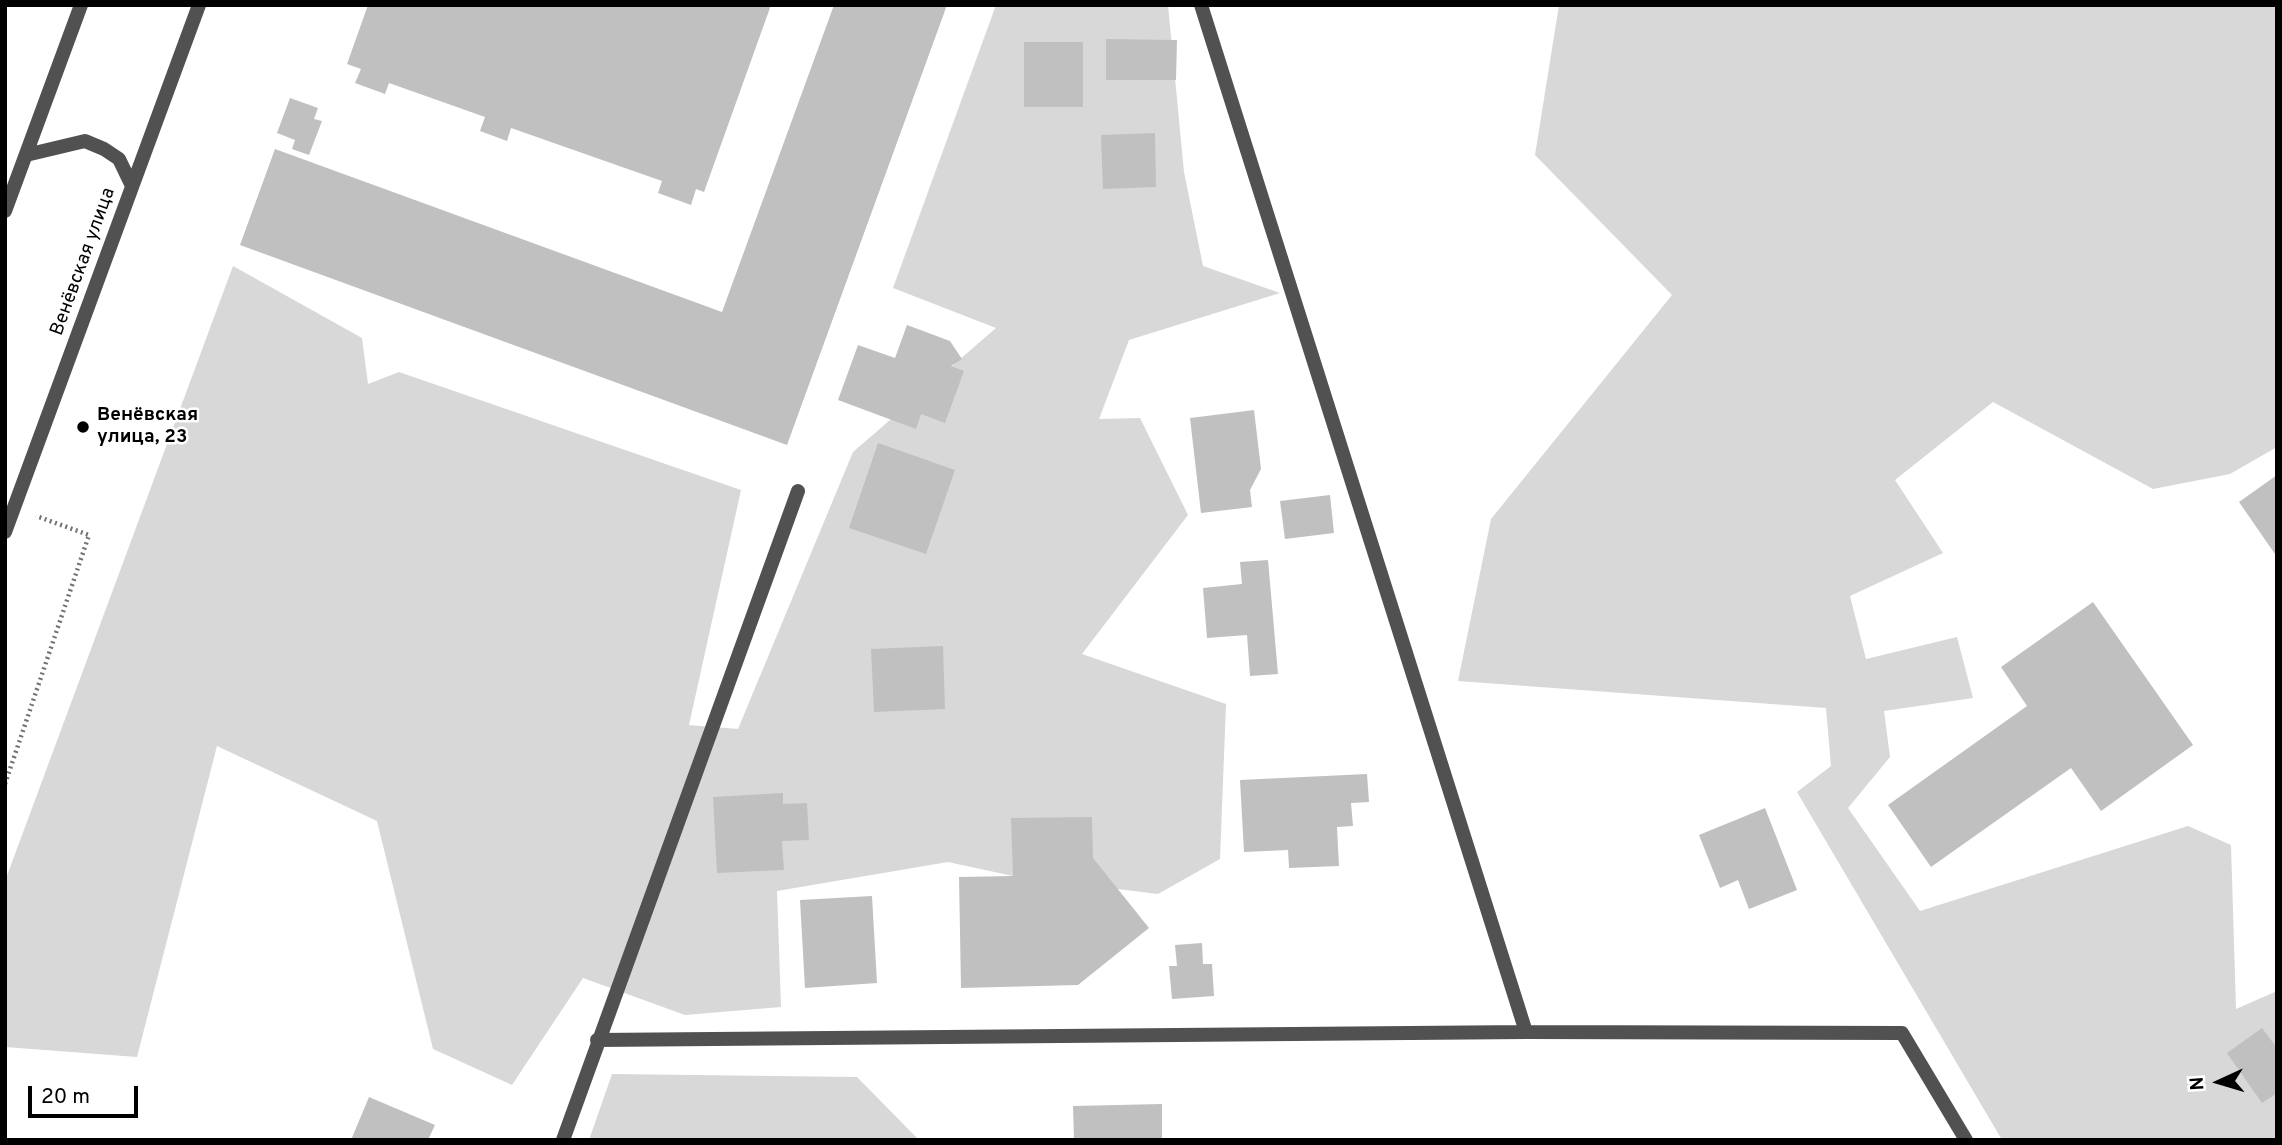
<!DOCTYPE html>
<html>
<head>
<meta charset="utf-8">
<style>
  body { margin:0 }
  #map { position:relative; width:2282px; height:1145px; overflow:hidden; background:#fff; font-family:Overpass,sans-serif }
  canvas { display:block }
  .frame { position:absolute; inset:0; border:7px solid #000; pointer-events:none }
  .north { position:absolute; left:2184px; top:1047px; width:70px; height:70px; -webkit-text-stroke:5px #fff; paint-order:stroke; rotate:266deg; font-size:19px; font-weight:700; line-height:28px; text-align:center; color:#000 }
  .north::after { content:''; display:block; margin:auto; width:24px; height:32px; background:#000; clip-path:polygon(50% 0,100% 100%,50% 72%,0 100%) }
  .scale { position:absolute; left:28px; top:1086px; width:110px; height:32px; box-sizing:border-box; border:4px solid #000; border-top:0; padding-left:9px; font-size:21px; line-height:24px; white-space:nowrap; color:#000; -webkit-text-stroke:5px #fff; paint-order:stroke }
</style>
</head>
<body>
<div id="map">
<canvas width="2282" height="1145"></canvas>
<div class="frame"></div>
<div class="north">N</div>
<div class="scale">20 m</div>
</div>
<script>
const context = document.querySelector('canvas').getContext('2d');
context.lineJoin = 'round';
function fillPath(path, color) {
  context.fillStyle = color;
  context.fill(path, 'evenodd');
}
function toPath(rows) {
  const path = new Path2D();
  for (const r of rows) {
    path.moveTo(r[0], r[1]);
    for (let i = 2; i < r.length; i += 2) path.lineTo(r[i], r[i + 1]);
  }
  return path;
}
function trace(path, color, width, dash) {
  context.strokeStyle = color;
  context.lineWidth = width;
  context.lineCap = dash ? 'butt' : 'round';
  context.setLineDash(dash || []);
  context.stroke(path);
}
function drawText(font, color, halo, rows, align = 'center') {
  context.font = font + ' Overpass,sans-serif';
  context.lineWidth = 5;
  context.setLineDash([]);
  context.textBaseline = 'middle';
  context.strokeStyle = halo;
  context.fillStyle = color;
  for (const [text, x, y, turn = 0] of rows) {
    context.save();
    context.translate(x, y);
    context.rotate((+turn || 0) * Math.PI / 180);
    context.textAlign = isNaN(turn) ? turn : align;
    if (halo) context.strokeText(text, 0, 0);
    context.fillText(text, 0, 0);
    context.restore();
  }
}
fillPath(toPath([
  [996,5,1168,5,1184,172,1203,266,1280,293,1129,340,1099,419,1140,418,1188,515,1082,654,1226,704,1220,859,1158,894,1013,876,948,862,777,891,781,1007,685,1015,583,978,512,1085,433,1049,377,821,217,746,137,1057,5,1047,5,881,233,266,362,338,368,384,399,372,741,490,689,725,738,729,853,452,996,328,893,288],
  [1559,5,2277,5,2277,447,2230,474,2153,489,1993,402,1895,480,1943,553,1850,596,1866,659,1957,637,1973,698,1884,711,1890,757,1848,808,1920,911,2188,826,2231,845,2236,1009,2277,991,2277,1140,2002,1140,1797,792,1831,766,1826,708,1458,681,1491,519,1672,295,1535,155],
  [612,1074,857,1077,919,1140,589,1140]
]), '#d8d8d8');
fillPath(toPath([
  [368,5,771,5,704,192,696,189,691,205,658,193,662,181,511,128,507,141,480,131,485,117,389,83,385,94,355,83,361,69,347,64],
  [834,5,947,5,787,445,240,245,275,149,722,312],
  [1106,39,1177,40,1176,80,1106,80],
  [1024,42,1083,42,1083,107,1024,107],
  [290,98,318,108,314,119,322,121,309,155,292,149,295,140,277,133],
  [1155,133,1156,187,1103,189,1101,135],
  [907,325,950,341,962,359,951,366,964,371,945,423,921,414,916,429,838,400,858,345,895,358],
  [1254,410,1261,469,1250,490,1252,507,1201,513,1190,418],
  [878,443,955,470,926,554,849,528],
  [2277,475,2277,557,2239,502],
  [1330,495,1334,533,1285,539,1280,501],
  [1268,560,1278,674,1250,676,1247,635,1207,638,1203,588,1242,584,1240,562],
  [2093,602,2193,745,2101,811,2071,768,1931,867,1888,805,2027,706,2001,667],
  [943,646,945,709,874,712,871,649],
  [1367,774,1369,802,1351,803,1353,826,1337,827,1339,866,1289,868,1288,850,1244,852,1240,780],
  [783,793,783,804,807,803,809,840,782,841,784,870,717,873,713,797],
  [1765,808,1797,890,1749,909,1738,880,1720,888,1699,835],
  [1092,817,1093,858,1149,928,1078,985,961,988,959,877,1013,876,1011,818],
  [872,896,877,983,805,988,800,900],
  [1202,943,1203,964,1212,964,1214,996,1172,999,1169,966,1177,966,1175,945],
  [2262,1028,2277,1048,2277,1093,2262,1103,2227,1053],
  [369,1097,435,1125,428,1140,351,1140],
  [1162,1104,1162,1140,1074,1140,1073,1106]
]), '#c0c0c0');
trace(toPath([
  [5,784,89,535,36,516]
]), '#737373', 4.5, [2, 3.5]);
trace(toPath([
  [1201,5,1526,1032],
  [597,1040,1526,1032,1902,1033,1966,1140],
  [563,1140,798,491]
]), '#515151', 14);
trace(toPath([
  [26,155,85,141,104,149,119,159,132,186],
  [5,211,81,5],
  [5,532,199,5]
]), '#515151', 14);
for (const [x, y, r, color] of [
  [83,427,7,"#000"]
]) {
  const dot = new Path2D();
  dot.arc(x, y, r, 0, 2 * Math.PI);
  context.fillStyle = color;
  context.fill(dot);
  trace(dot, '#fff', 2.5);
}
drawText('19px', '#000', '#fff', [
  ["Венёвская улица",84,262,-70]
]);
drawText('bold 19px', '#000', '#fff', [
  ["Венёвская",97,416],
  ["улица, 23",97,438]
], 'left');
</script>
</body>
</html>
